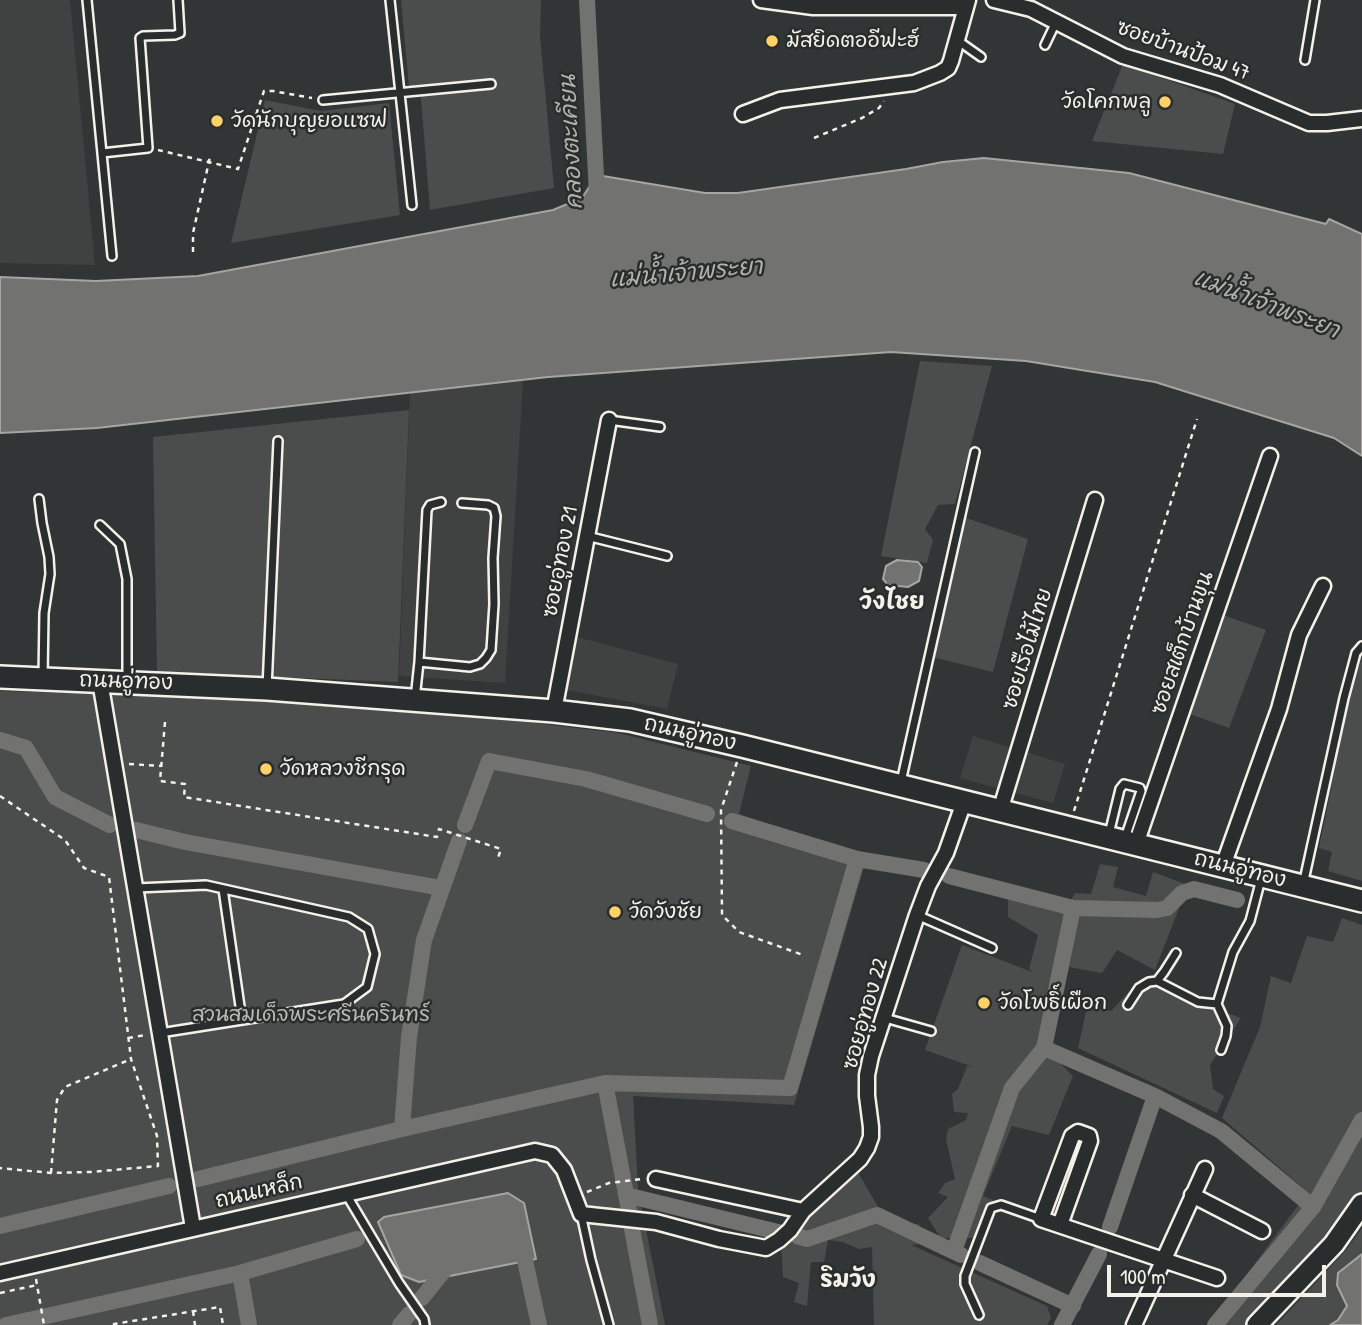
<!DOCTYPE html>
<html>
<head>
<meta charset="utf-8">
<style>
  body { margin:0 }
  #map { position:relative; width:1362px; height:1325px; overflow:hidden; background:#323535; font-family:"Patrick Hand",sans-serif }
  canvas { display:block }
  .scale { position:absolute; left:1107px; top:1265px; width:219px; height:32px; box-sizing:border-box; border:4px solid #f4f1e8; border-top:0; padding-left:9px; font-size:21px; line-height:24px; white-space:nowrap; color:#f4f1e8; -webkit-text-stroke:5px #2a2d2e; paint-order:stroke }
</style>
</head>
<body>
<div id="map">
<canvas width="1362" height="1325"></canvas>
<div class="scale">100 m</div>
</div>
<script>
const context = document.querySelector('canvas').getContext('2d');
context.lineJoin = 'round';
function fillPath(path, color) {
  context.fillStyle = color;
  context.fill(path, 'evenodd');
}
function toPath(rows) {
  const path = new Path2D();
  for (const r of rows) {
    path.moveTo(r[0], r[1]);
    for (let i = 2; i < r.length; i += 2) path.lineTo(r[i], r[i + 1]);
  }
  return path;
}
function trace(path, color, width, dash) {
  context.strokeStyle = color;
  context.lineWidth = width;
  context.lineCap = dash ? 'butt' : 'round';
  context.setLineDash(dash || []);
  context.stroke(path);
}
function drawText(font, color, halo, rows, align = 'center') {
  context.font = font + ' "Patrick Hand","Playpen Sans Thai",sans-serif';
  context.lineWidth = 5;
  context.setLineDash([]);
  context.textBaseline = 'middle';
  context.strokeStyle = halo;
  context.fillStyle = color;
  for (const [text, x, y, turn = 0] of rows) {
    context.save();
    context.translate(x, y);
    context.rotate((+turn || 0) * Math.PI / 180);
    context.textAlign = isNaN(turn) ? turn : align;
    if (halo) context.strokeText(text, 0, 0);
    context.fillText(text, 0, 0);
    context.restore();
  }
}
fillPath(toPath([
  [0,0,70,0,95,265,0,263],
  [523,380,505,683,399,676,410,393],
  [577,637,678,664,667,709,566,690],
  [973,736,1065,764,1053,803,960,778]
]), '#404242');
fillPath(toPath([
  [401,0,541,0,540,36,554,188,430,210,420,86,409,86],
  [1123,64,1235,104,1223,154,1092,141],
  [265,100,321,111,389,103,400,215,231,243],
  [920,361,992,366,955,504,938,505,925,529,933,540,927,563,881,556],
  [409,410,398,682,157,672,153,437],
  [966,518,1028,539,993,672,932,657],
  [1217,613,1266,630,1229,728,1184,712],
  [1362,658,1362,881,1328,871,1332,852,1319,848,1331,789,1346,702],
  [0,691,215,697,526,722,618,733,751,766,739,814,867,857,794,1105,633,1096,638,1189,665,1325,0,1325],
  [1100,864,1118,867,1113,887,1146,896,1153,872,1188,885,1155,970,1117,950,1102,973,1069,967,1056,1020,1041,1037,1052,1055,1073,1076,1049,1135,1012,1126,983,1196,993,1200,973,1238,941,1238,928,1218,948,1197,938,1193,945,1183,955,1179,946,1139,948,1129,966,1120,968,1113,954,1112,952,1094,958,1089,967,1066,973,1067,925,1050,962,945,1032,972,1029,969,1038,935,1008,917,1008,899,1069,903,1075,893,1091,894],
  [1342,918,1362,925,1362,1193,1342,1225,1245,1325,1209,1325,1308,1192,1222,1118,1260,1027,1271,976,1291,983,1307,936,1333,942],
  [1142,978,1176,994,1241,1018,1210,1065,1213,1089,1224,1096,1217,1113,1078,1048,1087,1007,1111,1011],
  [856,1169,888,1224,919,1224,922,1244,911,1245,1047,1306,1051,1318,1047,1325,874,1325,872,1247,859,1249,843,1242,828,1240,824,1262,811,1262,807,1306,794,1302,799,1283,783,1277,781,1243],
  [1362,1228,1362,1325,1276,1325,1346,1250]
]), '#4b4d4c');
const water = toPath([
  [984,158,1129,173,1326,224,1329,219,1362,234,1362,456,1334,438,1155,382,1026,361,891,352,548,377,97,428,0,433,0,277,96,281,198,276,553,210,582,198,597,175,705,193,738,193,906,169,943,162,984,158],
  [897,560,918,562,922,567,919,581,908,587,888,585,883,579,886,566,897,560],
  [508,1193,524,1203,536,1259,419,1282,401,1275,378,1222,384,1217,508,1193],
  [1362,1254,1362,1325,1330,1325,1338,1320,1347,1306,1337,1285,1338,1273,1362,1254]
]);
fillPath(water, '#727370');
trace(water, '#a6a5a0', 2);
trace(toPath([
  [587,0,597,195],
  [0,740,26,748,55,797,110,825],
  [732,821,857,859,924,870],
  [465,825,489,761,586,779,707,814],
  [136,830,185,842,441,888],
  [949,876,1073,908,1157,910,1167,908,1182,893,1194,889,1237,900],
  [1044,1048,1155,1096,1221,1131,1313,1207],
  [605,1083,629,1210],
  [402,1129,409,1037,424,940,459,841],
  [198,1179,402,1129,605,1083,790,1088,857,859],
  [626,1195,782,1233],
  [0,1226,169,1186],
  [1110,1227,1155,1096],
  [632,1229,650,1325],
  [797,1236,807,1239,877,1215,961,1255],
  [521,1242,539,1325],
  [954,1251,1012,1088,1044,1048,1073,908],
  [980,1263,1073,1306],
  [240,1273,249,1325],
  [422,1298,450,1263],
  [6,1325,240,1273,357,1239],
  [400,1325,409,1314],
  [1062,1325,1099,1254],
  [1215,1325,1313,1207,1362,1120]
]), '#727370', 16);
const lane = toPath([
  [87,0,112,256],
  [390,0,412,205],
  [957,40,981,57],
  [1045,45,1056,22],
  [1305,60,1315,0],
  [323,100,491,84],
  [102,153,148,148,140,38,143,36,175,35,180,33,178,0],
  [609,420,660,427],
  [39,499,42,523,49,557,50,574,44,613,43,678],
  [100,525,120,544,127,579,127,681],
  [587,536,667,556],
  [419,662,470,667,480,664,486,658,491,650,494,604,493,558,496,516,494,508,488,505,462,503],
  [267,688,278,441],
  [415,699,419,662,427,510,430,505,441,502],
  [901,782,975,452],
  [1109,834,1120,789,1124,784,1140,788,1141,791,1125,838],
  [1303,885,1344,698,1356,653,1362,646],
  [136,888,206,885,349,917,368,929,375,954,367,987,344,1004,160,1033],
  [223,889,242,1020],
  [917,915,992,948],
  [1157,981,1164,972,1176,953],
  [1128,1005,1139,988,1149,982,1157,981,1198,1002,1217,1004],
  [885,1018,931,1031],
  [1221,1050,1226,1036,1227,1026,1217,1004,1233,952,1250,921,1261,879],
  [346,1194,399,1283,424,1319,425,1325],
  [581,1214,591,1260,609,1325],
  [979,1315,965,1284,965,1276,991,1208,1001,1205,1041,1219]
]);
const street = toPath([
  [761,0,813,7,966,7],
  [994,0,1031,9,1123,56,1220,85,1309,123,1327,123,1362,119],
  [743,114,780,100,914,83,940,73,948,68,951,61,968,0],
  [100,681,193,1228],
  [554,711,609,420],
  [1000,811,1095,500],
  [1136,844,1270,456],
  [1223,866,1279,709,1299,635,1323,586],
  [656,1179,803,1211],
  [1192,1195,1262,1231],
  [1060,1225,1090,1141,1089,1136,1078,1132,1072,1136,1041,1219,1217,1278],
  [0,1273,535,1151,552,1155,564,1170,581,1214,656,1222,719,1239,766,1248,779,1240,790,1230,803,1211,860,1159,867,1148,871,1137,871,1127,867,1096,867,1075,871,1056,917,915,928,886,946,853,964,802],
  [1134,1325,1205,1169]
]);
const secondary = toPath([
  [1257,1325,1334,1244,1362,1204]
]);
const primary = toPath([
  [0,677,267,689,554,711,630,720,742,746,1362,901]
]);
trace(lane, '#f4f1e8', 12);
trace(street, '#f4f1e8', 19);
trace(secondary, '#f4f1e8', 24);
trace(primary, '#f4f1e8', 26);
trace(toPath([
  [814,138,862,118,879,108,884,101],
  [158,150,238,169,264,91,273,91,312,98],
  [193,252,193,233,210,157],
  [165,722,160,781,185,784,184,797,437,837,439,829,501,849,497,861],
  [737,762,721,810,722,915,739,932,803,955],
  [129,764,161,766],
  [0,796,65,840,84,868,109,877,131,1059,157,1136,158,1166,91,1172,51,1173,0,1168],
  [1074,811,1197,419],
  [128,1038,146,1035],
  [51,1173,57,1100,65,1087,131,1059],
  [587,1192,609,1183,642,1179],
  [36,1279,44,1325],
  [0,1293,37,1285],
  [193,1311,195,1325],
  [115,1325,114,1324,220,1307,223,1325]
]), '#f4f1e8', 2.5, [5, 5]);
trace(lane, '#2a2d2e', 7);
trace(street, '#2a2d2e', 14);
trace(secondary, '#2a2d2e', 19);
trace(primary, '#2a2d2e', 21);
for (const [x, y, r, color] of [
  [772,41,7,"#ffd166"],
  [1165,102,7,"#ffd166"],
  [217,121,7,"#ffd166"],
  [266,769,7,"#ffd166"],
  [615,912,7,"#ffd166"],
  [984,1003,7,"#ffd166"]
]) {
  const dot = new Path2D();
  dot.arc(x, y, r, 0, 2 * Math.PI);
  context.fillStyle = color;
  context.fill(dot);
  trace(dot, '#2a2d2e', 2.5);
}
drawText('21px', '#f4f1e8', '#2a2d2e', [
  ["มัสยิดตออีฟะฮ์",786,41],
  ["วัดโคกพลู",1151,102,"right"],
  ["วัดนักบุญยอแซฟ",231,121],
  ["วัดหลวงชีกรุด",280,769],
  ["วัดวังชัย",629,912],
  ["วัดโพธิ์เผือก",998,1003]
], 'left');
drawText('21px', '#f4f1e8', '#2a2d2e', [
  ["ซอยบ้านป้อม 47",1183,51,20],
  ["ซอยอู่ทอง 21",561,562,-79],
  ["ซอยสเต็กบ้านขุน",1183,643,-71],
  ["ซอยเรือไม้ไทย",1028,649,-73],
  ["ถนนอู่ทอง",126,682,2],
  ["ถนนอู่ทอง",690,734,13],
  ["ถนนอู่ทอง",1240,870,14],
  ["ซอยอู่ทอง 22",866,1014,-74],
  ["ถนนเหล็ก",259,1192,-13]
]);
drawText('21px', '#b9b8b1', '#2a2d2e', [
  ["สวนสมเด็จพระศรีนครินทร์",311,1015]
]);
drawText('italic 23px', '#b3b2ac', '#2a2d2e', [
  ["คลองตะเคียน",572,142,-93],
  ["แม่น้ำเจ้าพระยา",686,274,-5],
  ["แม่น้ำเจ้าพระยา",1266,305,21]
]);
drawText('bold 23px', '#f4f1e8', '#2a2d2e', [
  ["วังไชย",892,603],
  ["ริมวัง",848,1281]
]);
</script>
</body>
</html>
